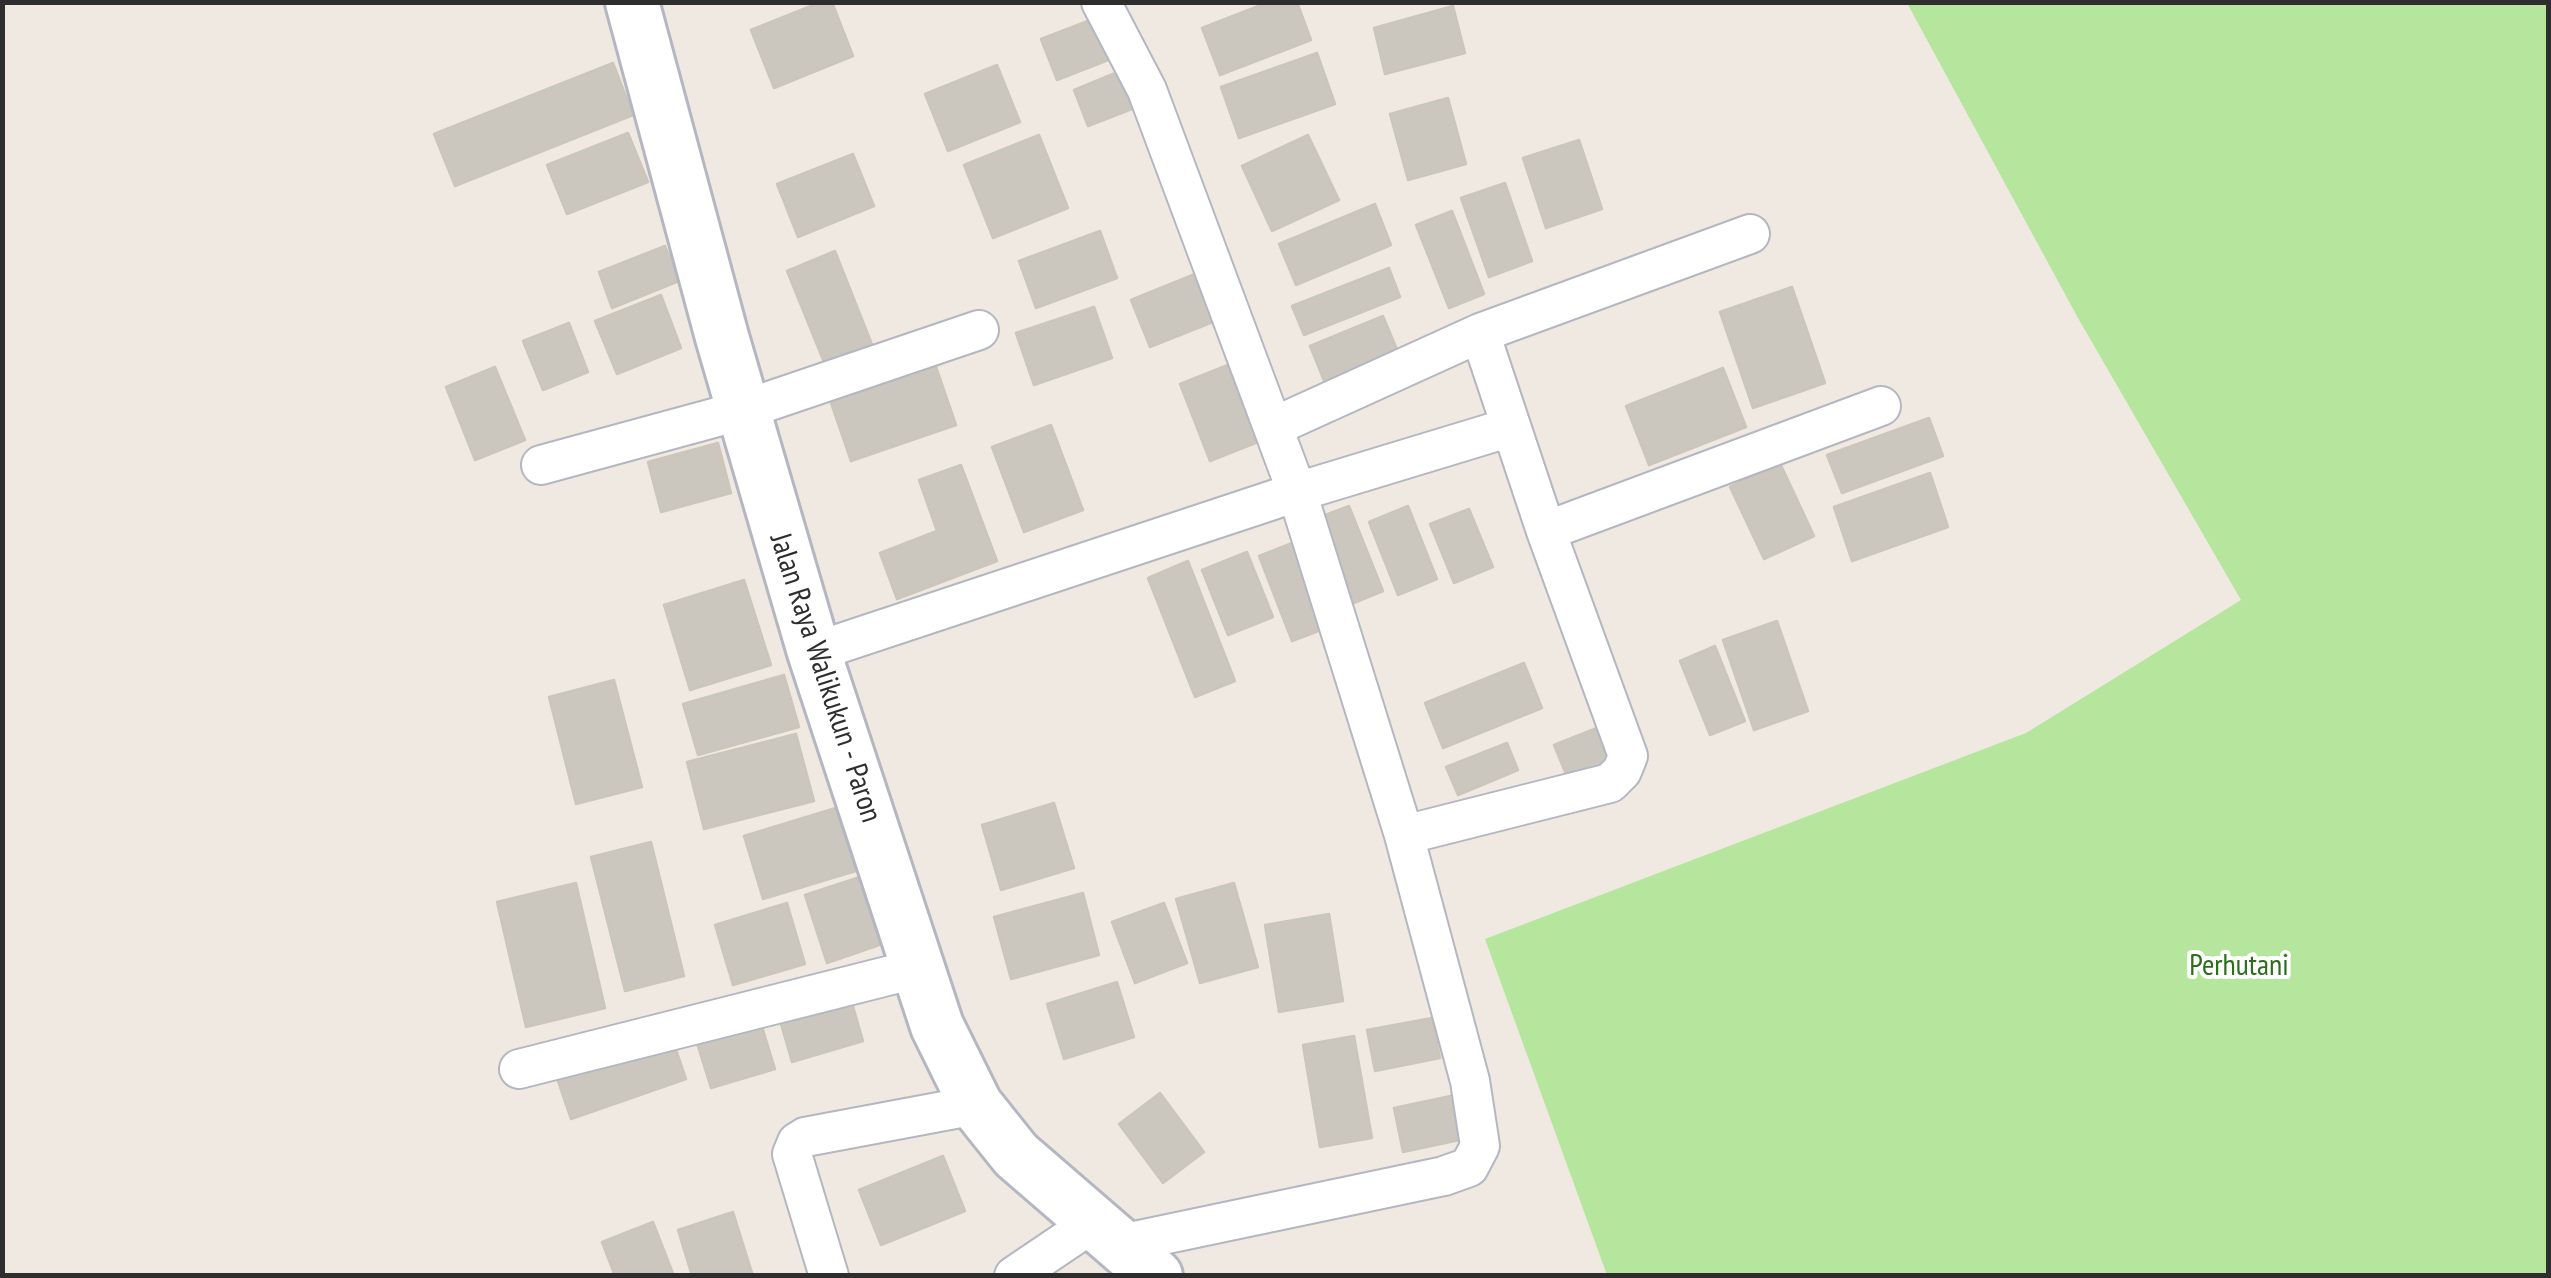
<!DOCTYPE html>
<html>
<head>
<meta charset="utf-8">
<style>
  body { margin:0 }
  #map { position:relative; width:2551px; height:1278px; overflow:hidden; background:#efe9e1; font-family:"PT Sans Narrow",sans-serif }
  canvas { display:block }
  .frame { position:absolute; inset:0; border:5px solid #2e2e2e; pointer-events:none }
</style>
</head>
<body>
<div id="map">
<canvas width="2551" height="1278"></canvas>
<div class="frame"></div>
</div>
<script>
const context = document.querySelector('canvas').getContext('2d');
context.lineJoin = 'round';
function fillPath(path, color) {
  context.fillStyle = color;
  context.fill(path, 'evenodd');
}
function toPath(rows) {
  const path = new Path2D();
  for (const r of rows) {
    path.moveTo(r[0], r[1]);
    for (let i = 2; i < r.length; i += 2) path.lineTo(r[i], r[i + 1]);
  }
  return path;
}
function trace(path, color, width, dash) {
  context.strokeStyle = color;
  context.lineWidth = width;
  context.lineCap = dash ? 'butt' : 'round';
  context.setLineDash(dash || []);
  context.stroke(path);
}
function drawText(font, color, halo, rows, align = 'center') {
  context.font = font + ' "PT Sans Narrow",sans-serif';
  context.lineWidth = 8;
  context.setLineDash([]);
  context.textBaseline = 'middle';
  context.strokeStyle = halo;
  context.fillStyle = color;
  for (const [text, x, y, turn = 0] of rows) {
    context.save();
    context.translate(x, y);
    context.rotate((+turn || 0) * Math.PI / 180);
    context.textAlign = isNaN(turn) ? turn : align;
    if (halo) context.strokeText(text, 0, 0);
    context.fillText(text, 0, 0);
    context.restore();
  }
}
fillPath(toPath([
  [1907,3,2548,3,2548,1275,1607,1275,1485,939,2026,733,2241,600,2078,318]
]), '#b6e59e');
const building = toPath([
  [821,2,832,2,853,56,774,88,751,30,821,2],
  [1269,2,1297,2,1311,40,1220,75,1202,28,1269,2],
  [1453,6,1465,53,1385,74,1374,28,1453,6],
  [1101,16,1116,57,1057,80,1041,39,1101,16],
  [1317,53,1335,104,1239,138,1221,87,1317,53],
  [613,63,633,115,455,186,434,134,613,63],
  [997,65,1020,122,948,151,925,94,997,65],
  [1130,67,1145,104,1088,126,1074,90,1130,67],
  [1448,98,1466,164,1408,180,1390,114,1448,98],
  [628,133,648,182,567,214,547,165,628,133],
  [1039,135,1068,208,993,238,964,165,1039,135],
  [1308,135,1339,200,1272,231,1242,166,1308,135],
  [1579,140,1602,209,1546,228,1523,158,1579,140],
  [853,154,874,206,798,237,777,184,853,154],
  [1505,183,1532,261,1489,277,1461,198,1505,183],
  [1375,204,1391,245,1296,285,1279,244,1375,204],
  [1452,211,1484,294,1449,308,1416,225,1452,211],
  [1100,231,1117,278,1036,308,1019,261,1100,231],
  [665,246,679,281,612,308,599,272,665,246],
  [835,251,873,347,826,367,787,271,835,251],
  [1389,268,1400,297,1304,335,1292,306,1389,268],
  [1195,274,1213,322,1150,347,1131,300,1195,274],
  [1792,287,1825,383,1753,408,1720,312,1792,287],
  [661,295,681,348,617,374,595,321,661,295],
  [1094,307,1112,358,1034,385,1016,333,1094,307],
  [1383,316,1398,352,1325,383,1310,346,1383,316],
  [569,323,588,372,543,390,523,341,569,323],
  [934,361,956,425,851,461,829,397,934,361],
  [1228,365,1258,442,1210,461,1180,384,1228,365],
  [495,367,525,440,475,460,446,387,495,367],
  [1723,368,1746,427,1649,465,1626,406,1723,368],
  [1929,418,1943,456,1842,493,1827,455,1929,418],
  [1051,425,1083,510,1024,532,992,447,1051,425],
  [718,443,731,493,661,512,648,462,718,443],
  [1780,463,1814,536,1764,559,1730,487,1780,463],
  [961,465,997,561,897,599,880,553,937,531,919,480,961,465],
  [1930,473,1948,527,1852,561,1834,507,1930,473],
  [1349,506,1383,591,1349,605,1315,519,1349,506],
  [1408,506,1437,579,1398,595,1369,522,1408,506],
  [1469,509,1493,567,1454,583,1430,524,1469,509],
  [1295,542,1329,627,1292,641,1259,556,1295,542],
  [1247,552,1273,617,1228,635,1202,570,1247,552],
  [1188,561,1235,681,1195,697,1148,578,1188,561],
  [744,580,771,665,690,690,664,605,744,580],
  [1777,621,1808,711,1754,730,1723,640,1777,621],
  [1715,646,1745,721,1710,735,1680,661,1715,646],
  [1524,663,1542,708,1443,748,1425,703,1524,663],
  [784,675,799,727,698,755,683,704,784,675],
  [614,680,642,787,576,804,549,697,614,680],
  [1602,726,1616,760,1568,779,1554,745,1602,726],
  [796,734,814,801,704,829,687,762,796,734],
  [1507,743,1518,770,1458,795,1446,767,1507,743],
  [1054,803,1074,868,1001,890,982,825,1054,803],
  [839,807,859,870,763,899,744,836,839,807],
  [651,842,684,976,625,991,591,857,651,842],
  [866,875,888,942,827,963,805,895,866,875],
  [576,883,605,1008,526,1027,497,902,576,883],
  [1234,883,1258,967,1200,983,1176,899,1234,883],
  [1083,893,1099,955,1011,979,994,917,1083,893],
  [787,903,805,964,733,985,715,925,787,903],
  [1164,903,1187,963,1135,983,1112,922,1164,903],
  [1329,914,1343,1001,1279,1012,1265,925,1329,914],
  [1117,982,1134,1037,1064,1059,1047,1004,1117,982],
  [850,996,863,1041,792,1062,779,1017,850,996],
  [1432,1018,1440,1058,1375,1071,1367,1030,1432,1018],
  [760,1020,775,1069,711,1088,696,1040,760,1020],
  [1354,1036,1372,1138,1320,1147,1303,1045,1354,1036],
  [672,1038,686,1079,571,1119,557,1078,672,1038],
  [1160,1093,1204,1152,1163,1183,1119,1124,1160,1093],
  [1460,1094,1469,1138,1403,1152,1394,1108,1460,1094],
  [943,1156,965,1211,881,1245,859,1190,943,1156],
  [733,1212,753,1276,692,1276,678,1230,733,1212],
  [653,1222,674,1276,615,1276,602,1242,653,1222]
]);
fillPath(building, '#cbc7bf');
trace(building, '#cbc5ba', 2.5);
const street = toPath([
  [1101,2,1147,90,1297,492,1404,835,1470,1081,1480,1146,1469,1167,1444,1176,1120,1244],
  [1273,427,1480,333,1750,234],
  [541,465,743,410,979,330],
  [1546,531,1881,406],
  [814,652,1297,492,1511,427],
  [1404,835,1610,783,1622,771,1628,756,1546,531,1480,333],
  [519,1069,919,968],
  [829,1276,792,1154,797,1142,805,1137,976,1105],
  [1014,1276,1094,1222]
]);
const secondary = toPath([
  [632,2,722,337,814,652,937,1026,976,1105,1016,1155,1156,1276]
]);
trace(street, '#b4b7c1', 42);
trace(secondary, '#b4b7c1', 58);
trace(street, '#fff', 38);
trace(secondary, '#fff', 52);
drawText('30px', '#2e2e2e', '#fff', [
  ["Jalan Raya Walikukun - Paron",825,678,72]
]);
drawText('30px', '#2c6e1b', '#fff', [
  ["Perhutani",2239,966]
]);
</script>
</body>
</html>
